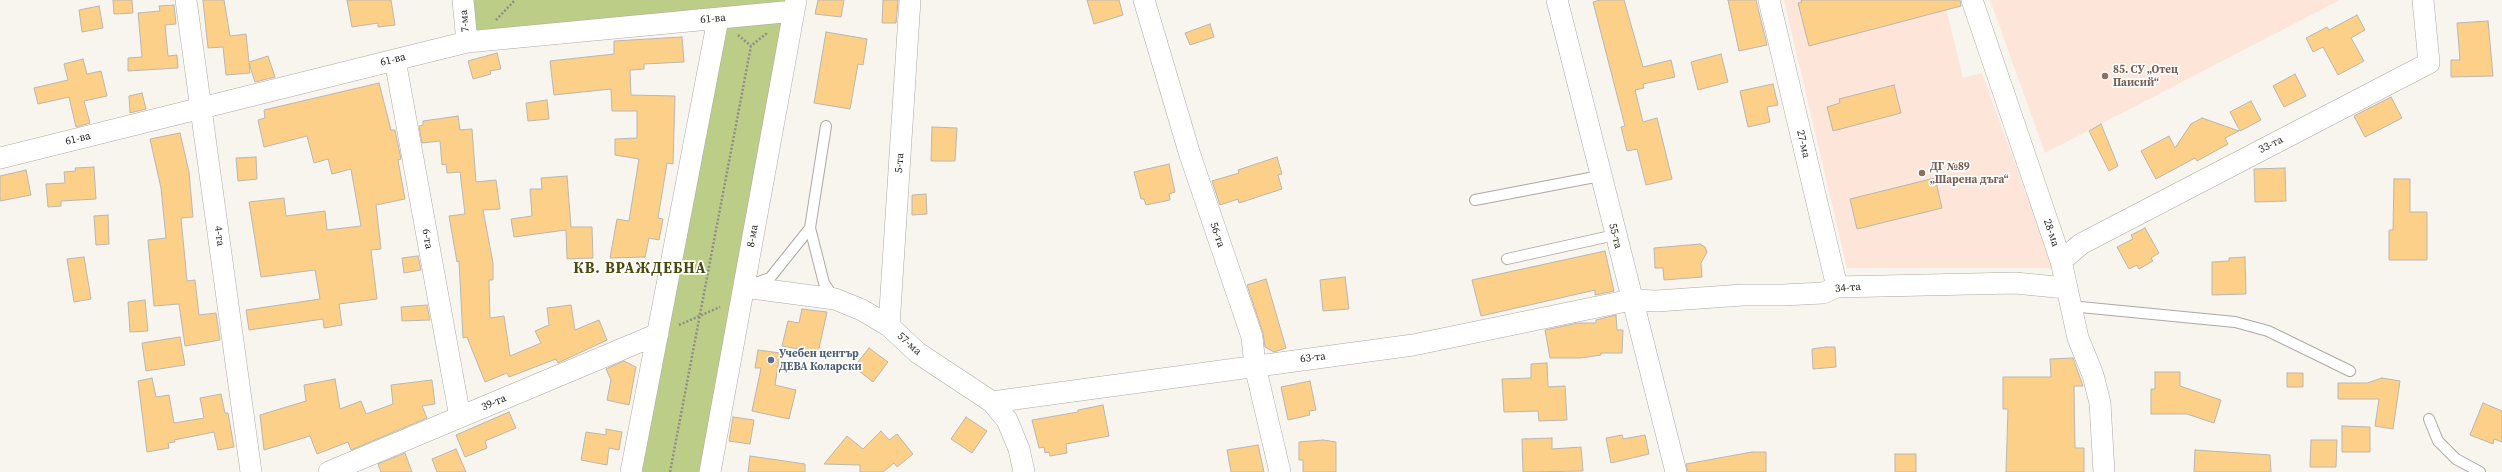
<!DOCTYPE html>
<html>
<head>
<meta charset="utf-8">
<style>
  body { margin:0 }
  canvas { display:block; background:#f8f4ee }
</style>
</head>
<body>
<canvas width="2502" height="472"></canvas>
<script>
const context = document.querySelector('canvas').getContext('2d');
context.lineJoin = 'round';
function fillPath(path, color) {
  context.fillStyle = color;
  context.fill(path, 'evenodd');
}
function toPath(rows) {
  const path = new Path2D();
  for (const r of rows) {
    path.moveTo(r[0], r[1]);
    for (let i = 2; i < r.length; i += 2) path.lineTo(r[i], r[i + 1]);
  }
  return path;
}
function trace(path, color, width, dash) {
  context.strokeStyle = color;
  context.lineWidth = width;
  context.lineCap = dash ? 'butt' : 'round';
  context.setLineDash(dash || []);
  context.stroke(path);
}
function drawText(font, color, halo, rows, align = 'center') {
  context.font = font + ' "Source Serif 4",serif';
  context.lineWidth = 3.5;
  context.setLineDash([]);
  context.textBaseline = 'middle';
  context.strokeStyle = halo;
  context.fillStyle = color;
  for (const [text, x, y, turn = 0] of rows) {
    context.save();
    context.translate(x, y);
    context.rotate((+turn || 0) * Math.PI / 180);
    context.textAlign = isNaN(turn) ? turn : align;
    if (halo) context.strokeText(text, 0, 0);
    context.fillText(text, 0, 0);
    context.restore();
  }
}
fillPath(toPath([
  [1784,0,1944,0,1963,78,1982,73,2053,268,1847,268],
  [1990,0,2340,0,2045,153]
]), '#fde6d9');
fillPath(toPath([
  [463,0,796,0,710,472,631,472,718,19,467,42]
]), '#bccd88');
const building = toPath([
  [113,0,132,0,133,13,114,14,113,0],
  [203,0,224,0,230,36,246,34,249,62,268,56,275,77,255,82,249,63,250,73,226,75,223,47,208,48,203,0],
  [347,0,391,0,395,25,378,27,378,23,352,27,347,0],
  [818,0,844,0,841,17,815,14,818,0],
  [883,0,898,0,896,23,882,23,883,0],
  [1087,0,1119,0,1123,15,1094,24,1087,0],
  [1600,0,1624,0,1643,67,1671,60,1675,77,1643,84,1644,88,1635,90,1643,122,1657,118,1672,179,1646,185,1637,149,1627,151,1621,127,1625,126,1593,2,1600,0],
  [1728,0,1756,0,1767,45,1739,51,1728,0],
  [1801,0,1960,0,1961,6,1809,46,1798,3,1802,2,1801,0],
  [174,5,176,24,165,25,168,56,177,55,178,68,128,71,128,58,142,57,138,13,160,11,159,6,174,5],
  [99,6,103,28,82,32,79,10,99,6],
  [2357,15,2365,30,2351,38,2364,61,2338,75,2323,47,2313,52,2306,38,2327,27,2329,30,2357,15],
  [2488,21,2493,76,2451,77,2451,60,2460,60,2457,23,2488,21],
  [1210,24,1214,37,1190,45,1185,33,1210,24],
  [826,32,867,39,863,65,858,64,850,109,814,103,826,32],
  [682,37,684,62,644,64,644,69,630,70,631,95,675,96,673,164,667,163,658,218,663,219,659,240,649,238,645,257,610,258,617,219,629,221,639,159,615,155,615,139,637,138,637,111,612,111,611,89,554,95,550,61,614,54,614,41,682,37],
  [497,53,501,69,490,71,491,74,473,79,468,61,497,53],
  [1721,54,1728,82,1698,90,1691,62,1721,54],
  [83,59,87,74,101,71,107,96,84,101,90,123,76,127,69,97,38,104,34,88,68,80,64,64,83,59],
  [2295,74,2306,96,2284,107,2273,86,2295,74],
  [379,83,391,130,395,130,401,159,398,160,405,199,376,205,381,249,371,250,377,299,339,304,342,325,324,328,323,319,249,330,246,310,320,299,315,270,261,277,249,202,284,198,286,216,325,211,327,230,361,226,351,169,332,174,328,159,314,163,307,136,264,147,258,120,265,118,264,110,379,83],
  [1773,84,1778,105,1767,107,1770,122,1748,127,1740,91,1773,84],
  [1894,85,1901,113,1833,131,1827,107,1840,103,1839,99,1894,85],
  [142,93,146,109,130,113,129,96,142,93],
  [2391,97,2402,118,2365,137,2354,116,2391,97],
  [547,100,549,119,528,121,526,103,547,100],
  [2251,101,2261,120,2240,131,2230,112,2251,101],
  [458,116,460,130,472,129,476,182,496,180,500,209,483,210,493,263,493,280,489,280,490,318,504,316,510,356,541,343,535,331,549,325,547,308,571,305,575,330,599,320,607,340,558,363,556,359,509,377,507,373,485,382,467,337,463,338,459,261,457,262,449,216,465,214,460,172,447,173,446,164,442,165,440,141,422,143,419,126,423,125,423,121,458,116],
  [2202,118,2239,131,2225,138,2228,144,2197,161,2195,158,2156,179,2141,151,2169,136,2175,148,2191,124,2202,118],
  [2101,124,2118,166,2109,171,2089,131,2101,124],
  [932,127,957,128,955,161,931,161,932,127],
  [180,133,189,172,193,217,181,218,187,281,195,280,199,315,216,313,220,340,185,346,179,304,154,306,148,240,166,238,161,188,150,139,180,133],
  [256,157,257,179,238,181,236,158,256,157],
  [1277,157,1282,174,1278,175,1282,189,1239,203,1238,199,1220,205,1212,181,1239,173,1238,170,1277,157],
  [1169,164,1175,192,1169,194,1170,200,1146,205,1144,199,1141,199,1134,172,1169,164],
  [94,167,96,199,61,201,61,206,48,207,46,184,65,183,64,172,76,171,75,168,94,167],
  [2285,168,2286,201,2255,202,2254,169,2285,168],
  [26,170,31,195,0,201,0,176,26,170],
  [567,176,571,227,592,227,593,258,567,259,566,230,514,237,511,219,532,216,530,189,542,189,541,178,567,176],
  [1935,178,1942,208,1857,229,1850,199,1935,178],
  [2394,179,2410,179,2410,212,2427,212,2427,260,2389,260,2389,230,2393,230,2394,179],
  [926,194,927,214,912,215,912,195,926,194],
  [108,215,109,244,96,245,94,216,108,215],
  [2145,228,2159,253,2151,258,2153,261,2139,269,2137,265,2129,269,2117,247,2133,239,2131,235,2145,228],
  [1700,244,1705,247,1707,252,1701,263,1702,277,1664,280,1663,268,1655,268,1654,248,1700,244],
  [1605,251,1614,291,1595,295,1595,290,1481,316,1472,280,1605,251],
  [418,256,421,270,404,273,402,258,418,256],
  [84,257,91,299,74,302,67,259,84,257],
  [2245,257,2246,294,2212,295,2212,262,2229,261,2229,258,2245,257],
  [1345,277,1349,309,1323,311,1320,280,1345,277],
  [1266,279,1286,348,1274,352,1265,347,1263,333,1247,285,1266,279],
  [145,300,148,331,130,332,128,302,145,300],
  [427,305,430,320,402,321,401,307,427,305],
  [802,309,827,312,818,353,782,346,788,321,799,323,802,309],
  [1616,315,1617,330,1623,330,1622,353,1601,353,1601,355,1581,358,1550,358,1545,330,1578,323,1596,323,1596,320,1616,315],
  [180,337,185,365,146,371,142,343,180,337],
  [1826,347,1835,347,1836,367,1813,369,1812,349,1826,347],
  [869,348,888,362,873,382,854,367,869,348],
  [758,350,780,353,775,385,796,390,789,419,752,411,761,368,755,368,758,350],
  [2073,358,2083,386,2074,386,2075,448,2084,448,2084,472,2006,472,2008,409,2003,409,2003,377,2051,377,2050,359,2073,358],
  [624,361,636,367,629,405,607,400,611,380,606,369,624,361],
  [1547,363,1548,387,1565,386,1567,420,1539,421,1538,411,1504,412,1502,379,1531,378,1531,364,1547,363],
  [2155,372,2180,372,2180,386,2221,400,2214,423,2187,414,2151,414,2151,389,2155,389,2155,372],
  [2287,373,2303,373,2303,387,2287,387,2287,373],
  [152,378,156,397,169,395,174,423,204,418,200,398,221,394,225,413,228,413,234,447,218,450,214,432,174,440,175,442,168,443,169,448,147,452,138,381,152,378],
  [2382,378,2400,381,2393,429,2375,426,2379,399,2338,399,2338,383,2367,383,2382,378],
  [335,379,340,409,361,401,366,414,393,404,391,385,432,380,435,404,422,406,427,418,351,450,348,442,317,454,310,436,264,450,260,415,306,401,304,385,335,379],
  [1310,381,1316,410,1309,411,1310,415,1288,420,1281,387,1310,381],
  [2483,403,2502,411,2502,442,2494,439,2493,444,2470,435,2483,403],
  [1103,405,1109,436,1066,444,1067,453,1050,456,1049,452,1045,453,1044,447,1039,448,1032,420,1078,412,1078,410,1103,405],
  [509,412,516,428,485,441,487,448,465,457,456,435,509,412],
  [733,417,754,420,750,444,729,441,733,417],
  [966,417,987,431,972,453,951,439,966,417],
  [2342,426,2370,427,2370,452,2342,452,2342,426],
  [606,429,622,432,619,450,609,448,607,465,581,460,586,432,606,435,606,429],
  [881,431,889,440,897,434,913,454,897,467,894,463,883,472,860,472,860,465,824,464,847,436,863,449,881,431],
  [1622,435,1623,439,1645,435,1649,454,1611,463,1606,438,1622,435],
  [1552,438,1552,449,1581,447,1583,471,1523,472,1522,439,1552,438],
  [1323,440,1336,442,1336,472,1303,472,1303,460,1299,460,1299,442,1323,440],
  [2311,440,2337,440,2336,467,2310,467,2311,440],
  [1258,445,1264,472,1231,472,1227,450,1258,445],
  [456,449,466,472,437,472,432,459,456,449],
  [2195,450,2270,455,2271,472,2194,472,2195,450],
  [1752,452,1766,452,1766,472,1688,472,1686,464,1752,452],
  [405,453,412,472,381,472,378,464,405,453],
  [1895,454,1916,454,1916,472,1895,472,1895,454],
  [750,456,805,464,805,472,748,472,750,456]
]);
fillPath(building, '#fcd089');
trace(building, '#bab7b1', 1);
const lane = toPath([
  [1475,200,1600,176],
  [810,228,824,283,834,298],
  [1507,259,1615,235],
  [753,284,770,278,810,228,826,126],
  [2070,306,2235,322,2268,331,2350,371],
  [2429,419,2438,441,2456,459,2480,472]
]);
const street = toPath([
  [186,0,251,472],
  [463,0,467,42],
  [1144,0,1190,155,1252,337,1255,366,1280,472],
  [1557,0,1676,472],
  [1769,0,1837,287],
  [1972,0,2061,261,2078,338,2093,375,2100,403,2104,472],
  [395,60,460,417],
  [0,158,467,42,794,11],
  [2061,261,2081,244,2429,63,2423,0],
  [744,287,835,299,862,310,889,326,918,353,992,402,1007,420,1019,449,1024,472],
  [889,326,910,0],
  [992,402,1413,345,1631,300,1657,301,1743,295,1783,295,1823,293,1837,287,2015,283,2066,288],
  [329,472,658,334],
  [631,472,718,19],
  [710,472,796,0]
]);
trace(lane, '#ada9a4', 12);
trace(street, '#ada9a4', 22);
trace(toPath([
  [496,20,515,0],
  [738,35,751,46],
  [679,325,720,307],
  [670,472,751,46,767,33]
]), '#8f8d88', 2.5, [2, 2]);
trace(lane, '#fff', 10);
trace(street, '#fff', 21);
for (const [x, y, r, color] of [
  [2105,76,4,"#8d6e63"],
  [1922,173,4,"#8d6e63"],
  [771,360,4,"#5c6f8a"]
]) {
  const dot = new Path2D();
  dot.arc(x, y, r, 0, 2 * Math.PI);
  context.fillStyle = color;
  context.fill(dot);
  trace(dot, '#fff', 1.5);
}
drawText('11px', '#252421', '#fff', [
  ["61-ва",713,19,-5],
  ["7-ма",465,21,-95],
  ["61-ва",393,60,-14],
  ["61-ва",78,139,-14],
  ["27-ма",1803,144,77],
  ["33-та",2271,145,-27],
  ["5-та",900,163,-86],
  ["28-ма",2051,233,71],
  ["56-та",1217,235,71],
  ["4-та",219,236,82],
  ["8-ма",753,236,-80],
  ["55-та",1615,236,76],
  ["6-та",427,239,80],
  ["34-та",1848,288,-5],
  ["57-ма",909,344,42],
  ["63-та",1313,358,-7],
  ["39-та",494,403,-23]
]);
drawText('bold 11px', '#785e54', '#fff', [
  ["85. СУ „Отец",2113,70],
  ["Паисий“",2113,83],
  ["ДГ №89",1930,167],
  ["„Шарена дъга“",1930,180]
], 'left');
drawText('bold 11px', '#4e5e75', '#fff', [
  ["Учебен център",779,354],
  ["ДЕВА Коларски",779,367]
], 'left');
context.letterSpacing = '1px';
drawText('bold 15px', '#4a4a0c', '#fff', [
  ["КВ. ВРАЖДЕБНА",640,269]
]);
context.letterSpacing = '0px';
</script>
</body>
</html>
